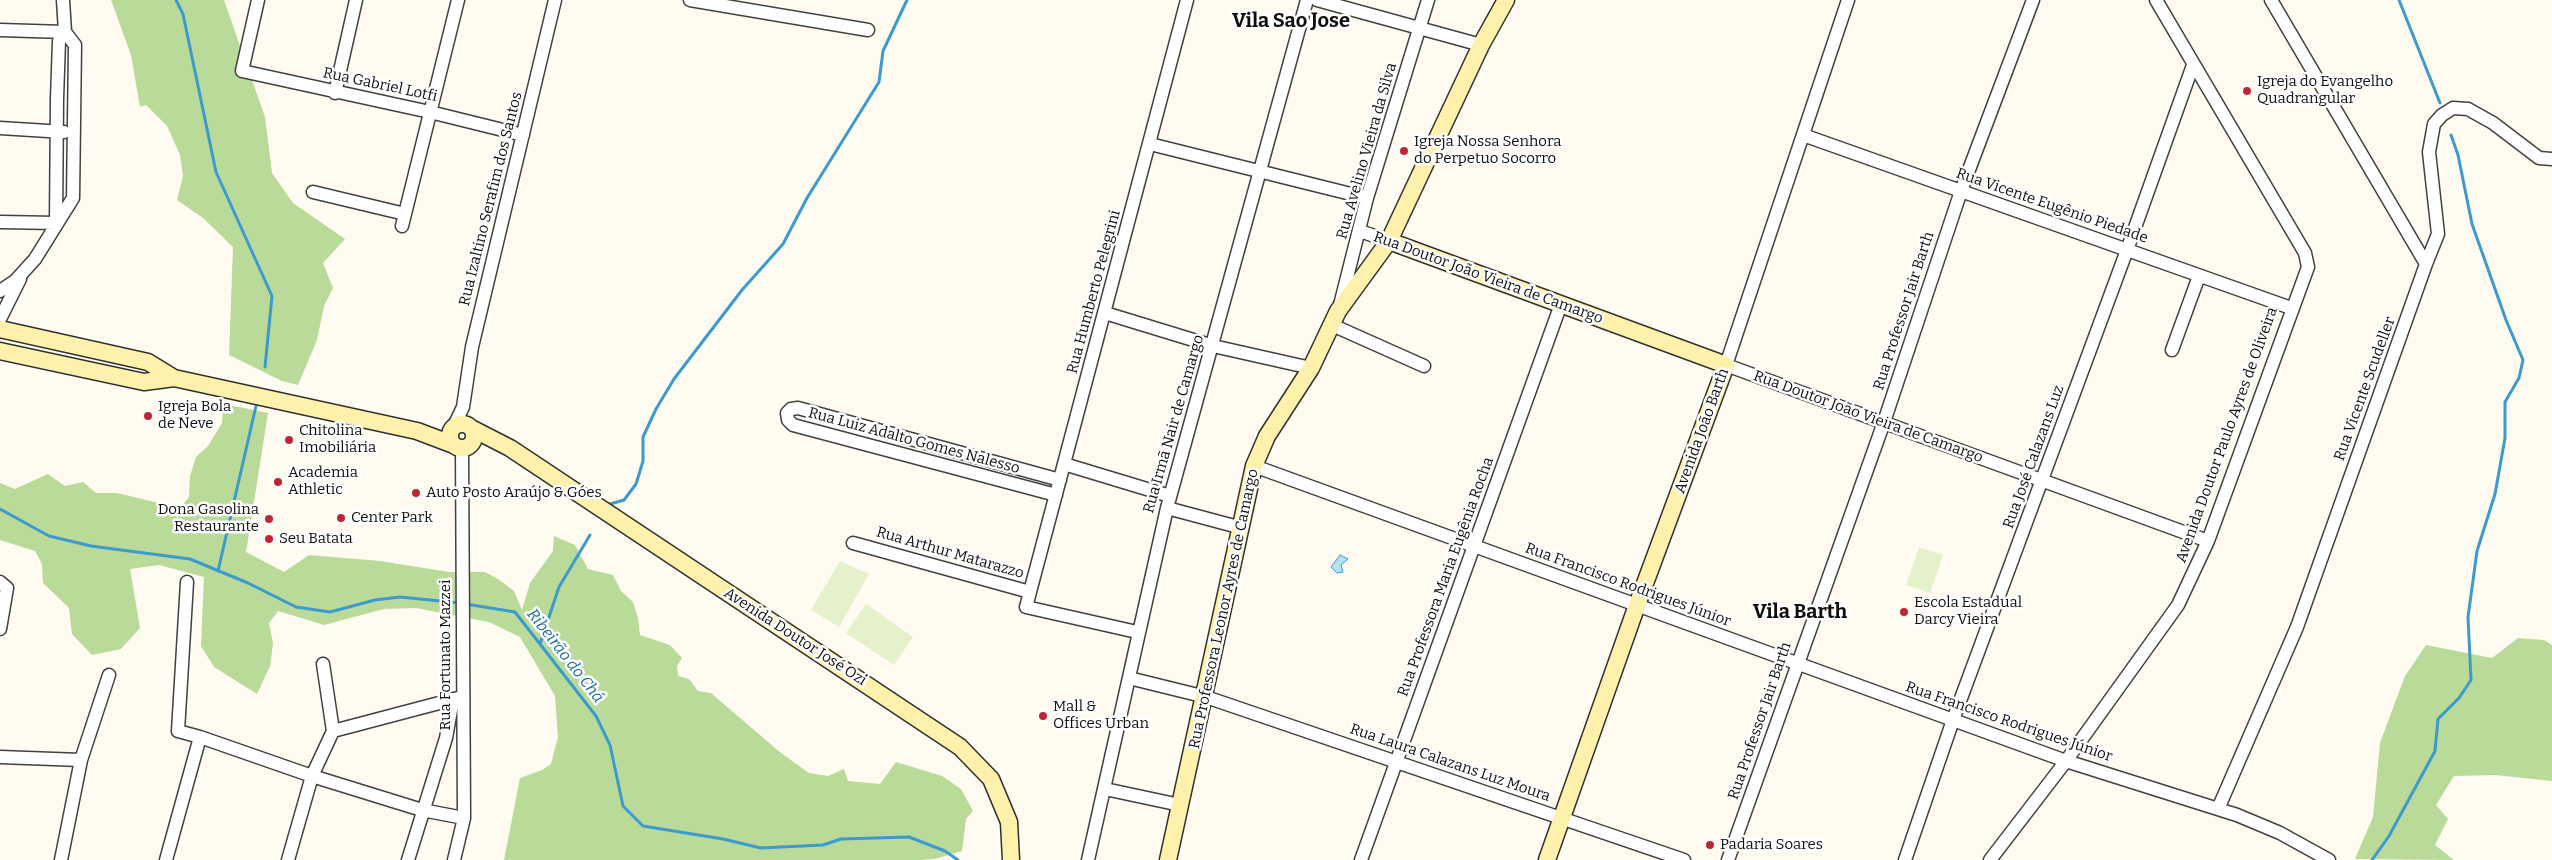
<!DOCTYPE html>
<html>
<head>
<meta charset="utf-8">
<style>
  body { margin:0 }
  canvas { display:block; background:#fffbf0 }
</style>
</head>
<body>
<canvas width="2552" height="860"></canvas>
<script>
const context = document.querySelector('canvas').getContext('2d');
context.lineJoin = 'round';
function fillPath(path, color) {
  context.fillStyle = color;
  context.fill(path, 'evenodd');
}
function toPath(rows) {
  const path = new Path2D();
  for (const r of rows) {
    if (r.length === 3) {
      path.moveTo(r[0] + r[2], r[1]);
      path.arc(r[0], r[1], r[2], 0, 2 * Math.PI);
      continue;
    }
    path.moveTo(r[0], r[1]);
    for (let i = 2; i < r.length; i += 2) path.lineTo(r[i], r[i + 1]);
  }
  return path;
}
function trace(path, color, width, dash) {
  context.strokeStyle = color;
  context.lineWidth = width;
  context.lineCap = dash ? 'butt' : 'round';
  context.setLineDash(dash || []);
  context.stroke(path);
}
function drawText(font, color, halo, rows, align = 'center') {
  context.font = font + ' Bitter,serif';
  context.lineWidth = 5;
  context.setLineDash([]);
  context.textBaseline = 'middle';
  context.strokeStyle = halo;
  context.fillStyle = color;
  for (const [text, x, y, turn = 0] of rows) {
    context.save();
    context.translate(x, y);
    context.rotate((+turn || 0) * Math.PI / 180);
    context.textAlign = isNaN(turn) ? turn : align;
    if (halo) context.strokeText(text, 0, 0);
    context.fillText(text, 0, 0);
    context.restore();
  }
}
fillPath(toPath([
  [111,0,224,0,265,117,272,173,293,203,345,239,323,263,333,288,324,306,317,340,298,385,282,381,229,355,233,247,203,218,177,200,183,176,180,155,167,126,146,105,140,107,131,55],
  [234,406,268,413,246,552,284,572,309,555,380,561,449,572,485,572,498,579,514,591,522,610,530,583,553,551,554,536,575,545,588,569,613,575,621,591,633,602,638,618,640,635,670,645,682,658,677,666,678,676,689,679,698,691,711,693,781,753,809,773,828,776,844,769,848,781,880,784,896,762,942,776,961,789,973,811,966,819,962,851,935,859,919,860,504,860,520,778,542,770,551,764,558,737,555,696,520,637,489,622,416,608,384,609,324,625,278,611,269,623,273,643,270,666,257,694,214,667,201,646,204,577,159,565,130,569,140,628,121,649,92,655,72,634,69,608,43,583,42,564,35,551,0,540,0,483,15,489,48,474,65,486,83,482,96,493,117,493,180,508,189,497,190,476,196,457,208,446,222,423,223,407],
  [2518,638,2544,640,2552,645,2552,781,2495,775,2454,776,2436,805,2448,819,2435,845,2454,860,2355,859,2373,817,2380,743,2405,676,2426,645,2492,658]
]), '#b9da99');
fillPath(toPath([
  [1919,547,1943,555,1930,593,1906,585],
  [840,561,869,574,839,627,811,610],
  [866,604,913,637,894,665,846,633]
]), '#e5f1cb');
const water = toPath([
  [1340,555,1348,559,1341,565,1343,572,1337,573,1331,567,1340,555]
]);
fillPath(water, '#b5e1f6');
trace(water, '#3c9acd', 1);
trace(toPath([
  [176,0,183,14,216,172,272,296,265,367],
  [2399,0,2440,103],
  [607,505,624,500,636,484,643,461,643,437,656,409,674,379,742,290,783,244,807,198,879,82,883,51,907,0],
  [0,509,49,536,91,546,190,559,248,583,296,607,330,612,375,600,400,597,460,603],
  [218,571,256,406],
  [466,604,515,612,596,716,610,745,623,806,643,826,723,839,761,848,823,845,841,839,909,837,945,851,958,860],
  [540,644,559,587,590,535],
  [2372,860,2389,836,2435,751,2438,719,2459,698,2471,680,2468,617,2477,551,2495,494,2505,438,2505,402,2519,378,2523,360,2506,320,2472,224,2458,155,2451,135]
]), '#3c9acd', 3);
const street = toPath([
  [258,0,242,71,430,112,523,135],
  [690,0,868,30],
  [1317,0,1481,45],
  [1848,0,1726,365,2208,541],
  [0,30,65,32],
  [335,93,356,0],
  [0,128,64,132],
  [1803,135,2291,308],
  [1150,144,1367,198],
  [313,192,405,214],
  [0,222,56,223],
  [56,223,57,99,59,41,65,32,63,0],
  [402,226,458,0],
  [1360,231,1389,241],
  [2426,264,2438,234,2429,152,2434,124,2442,115,2453,108,2468,109,2493,123,2539,158,2552,159],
  [0,291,15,281,35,259,73,198,75,45,65,32],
  [1340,305,1367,198,1428,0],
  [1105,313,1213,346,1311,368],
  [0,319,20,279],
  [1332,325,1424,366],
  [2172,350,2199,276],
  [454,426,463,407,472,347,555,0],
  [1064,464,1170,496],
  [1254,466,2066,761,2237,815,2280,833,2329,860],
  [1056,495,793,425,788,420,787,413,791,409,798,408,1060,480],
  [1167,508,1242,528],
  [853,543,1030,592],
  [0,582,7,588,0,629],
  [1137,632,1026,607,1187,0],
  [323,664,333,731],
  [1129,678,1206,697,1684,860],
  [200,737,312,776,422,810,464,818],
  [0,757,81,760],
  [1105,789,1180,805],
  [2218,809,2297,627,2426,264,2271,0],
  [61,860,81,760,109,675],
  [166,860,200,737,178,731,187,582],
  [288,860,312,776,333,731,462,697],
  [408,860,446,738,453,699],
  [454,860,464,818,462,448],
  [1088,860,1167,508,1307,0],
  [1361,860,1561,304],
  [1728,860,1884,422,1961,191,2033,0],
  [1905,860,1953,720,2127,250,2193,65],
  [1990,860,2066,761,2178,605,2208,541,2308,267,2305,253,2156,0]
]);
const secondary = toPath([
  [1389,241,1726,365,1637,605,1547,860],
  [0,329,148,362,174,378,417,431,454,445],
  [0,351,144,382,174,378],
  [462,436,12],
  [471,428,510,448,960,747,991,779,1009,822,1011,860],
  [1168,860,1254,466,1267,436,1311,368,1338,311,1389,241,1481,45,1506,0]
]);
trace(street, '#414141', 15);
trace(secondary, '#303030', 19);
trace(street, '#fff', 12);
trace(secondary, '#fef1ab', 16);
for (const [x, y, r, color] of [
  [2247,91,5,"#bf2635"],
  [1404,151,5,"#bf2635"],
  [148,416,5,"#bf2635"],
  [289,440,5,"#bf2635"],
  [278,482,5,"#bf2635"],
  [416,493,5,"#bf2635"],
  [341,518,5,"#bf2635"],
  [269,519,5,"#bf2635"],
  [269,539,5,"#bf2635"],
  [1904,612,5,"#bf2635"],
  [1043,716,5,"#bf2635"],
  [1710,845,5,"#bf2635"]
]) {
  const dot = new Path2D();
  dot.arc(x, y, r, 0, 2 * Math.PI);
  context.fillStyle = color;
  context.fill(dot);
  trace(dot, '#fff', 2);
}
drawText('15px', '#0e0e0e', '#fff', [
  ["Igreja do Evangelho",2257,82],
  ["Quadrangular",2257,99],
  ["Igreja Nossa Senhora",1414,142],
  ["do Perpetuo Socorro",1414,159],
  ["Igreja Bola",158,407],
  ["de Neve",158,424],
  ["Chitolina",299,431],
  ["Imobiliária",299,448],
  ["Academia",288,473],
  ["Athletic",288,490],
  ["Auto Posto Araújo & Góes",426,493],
  ["Dona Gasolina",259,510,"right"],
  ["Restaurante",259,527,"right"],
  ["Center Park",351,518],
  ["Seu Batata",279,539],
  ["Escola Estadual",1914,603],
  ["Darcy Vieira",1914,620],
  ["Mall &",1053,707],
  ["Offices Urban",1053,724],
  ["Padaria Soares",1720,845]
], 'left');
drawText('15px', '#0e0e0e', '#fff', [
  ["Rua Gabriel Lotfi",380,85,12],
  ["Rua Avelino Vieira da Silva",1367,151,-74],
  ["Rua Izaltino Serafim dos Santos",491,199,-76],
  ["Rua Vicente Eugênio Piedade",2052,206,19],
  ["Rua Doutor João Vieira de Camargo",1488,278,20],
  ["Rua Humberto Pelegrini",1094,292,-75],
  ["Rua Professor Jair Barth",1904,311,-72],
  ["Rua Vicente Scudeller",2365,389,-70],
  ["Rua Doutor João Vieira de Camargo",1868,417,20],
  ["Rua Irmã Nair de Camargo",1174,424,-74],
  ["Avenida João Barth",1702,431,-70],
  ["Avenida Doutor Paulo Ayres de Oliveira",2227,435,-70],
  ["Rua Luiz Adalto Gomes Nalesso",914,441,15],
  ["Rua José Calazans Luz",2034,457,-70],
  ["Rua Arthur Matarazzo",950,553,16],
  ["Rua Professora Maria Eugênia Rocha",1446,577,-70],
  ["Rua Francisco Rodrigues Júnior",1628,585,20],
  ["Rua Professora Leonor Ayres de Camargo",1224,609,-78],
  ["Avenida Doutor José Ozi",795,637,33],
  ["Rua Fortunato Mazzei",446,655,-90],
  ["Rua Professor Jair Barth",1760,721,-71],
  ["Rua Francisco Rodrigues Júnior",2009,722,19],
  ["Rua Laura Calazans Luz Moura",1450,763,19]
]);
drawText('italic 16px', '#176ba0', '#fff', [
  ["Ribeirão do Chá",565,656,52]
]);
drawText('bold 20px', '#0e0e0e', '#fff', [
  ["Vila Sao Jose",1291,21],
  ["Vila Barth",1800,612]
]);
</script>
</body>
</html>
